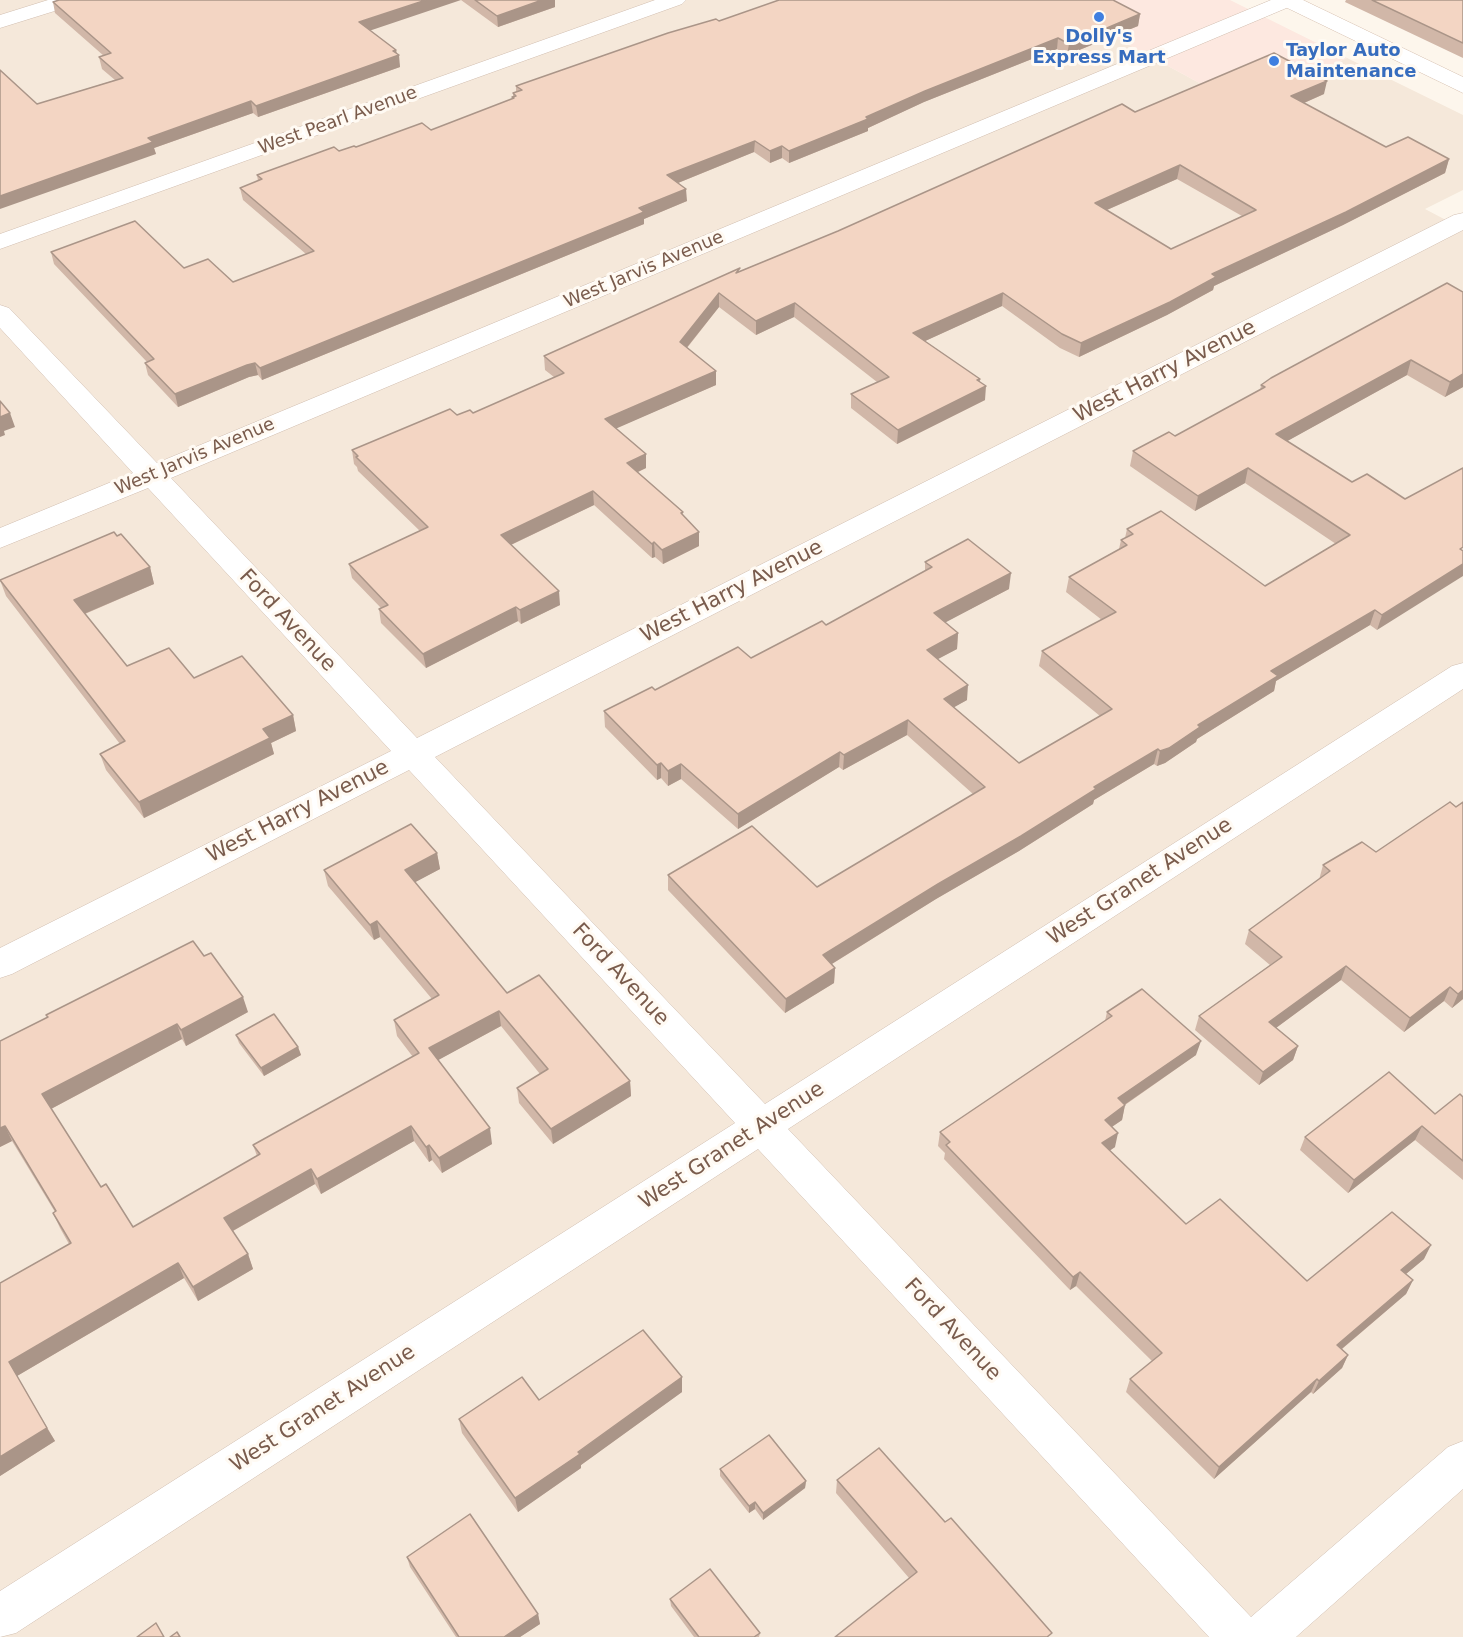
<!DOCTYPE html>
<html>
<head>
<meta charset="utf-8">
<style>
  body { margin:0 }
  canvas { display:block; background:#fdf6ec }
</style>
</head>
<body>
<canvas width="1463" height="1637"></canvas>
<script>
const context = document.querySelector('canvas').getContext('2d');
context.lineJoin = 'round';
function fillPath(path, color) {
  context.fillStyle = color;
  context.fill(path, 'evenodd');
}
function toPath(rows) {
  const path = new Path2D();
  for (const r of rows) {
    path.moveTo(r[0], r[1]);
    for (let i = 2; i < r.length; i += 2) path.lineTo(r[i], r[i + 1]);
  }
  return path;
}
function trace(path, color, width, dash) {
  context.strokeStyle = color;
  context.lineWidth = width;
  context.lineCap = dash ? 'butt' : 'round';
  context.setLineDash(dash || []);
  context.stroke(path);
}
function drawText(font, color, halo, rows, align = 'center') {
  context.font = font + ' "DejaVu Sans",sans-serif';
  context.lineWidth = 6;
  context.setLineDash([]);
  context.textBaseline = 'middle';
  context.strokeStyle = halo;
  context.fillStyle = color;
  for (const [text, x, y, turn = 0] of rows) {
    context.save();
    context.translate(x, y);
    context.rotate((+turn || 0) * Math.PI / 180);
    context.textAlign = isNaN(turn) ? turn : align;
    if (halo) context.strokeText(text, 0, 0);
    context.fillText(text, 0, 0);
    context.restore();
  }
}
fillPath(toPath([
  [0,0,1046,0,1242,106,1347,58,1463,115,1463,190,1425,209,1463,229,1463,1637,0,1637]
]), '#f5e8da');
fillPath(toPath([
  [1046,0,1230,0,1347,58,1242,106]
]), '#fde8e0');
const street = toPath([
  [48,0,81,0,77,4,0,28,0,15,48,0],
  [655,0,686,0,682,4,0,249,0,234,655,0],
  [1271,0,1300,0,1296,4,171,478,417,738,1454,215,1463,213,1463,230,435,757,765,1104,1452,666,1463,663,1463,689,788,1129,1251,1617,1448,1447,1463,1441,1463,1489,1296,1637,1209,1637,758,1149,16,1633,0,1637,0,1591,735,1123,409,770,12,974,0,978,0,948,391,751,148,488,0,548,0,528,133,473,0,328,0,305,9,308,157,463,1271,0]
]);
const secondary = toPath([
  [1275,0,1303,0,1463,77,1463,93,1279,4,1275,0]
]);
trace(street, '#d1beb0', 1);
trace(secondary, '#d6c0b0', 1);
fillPath(street, '#fff');
fillPath(secondary, '#fff');
fillPath(toPath([
  [461,0,555,0,555,7,498,27],
  [1346,0,1463,0,1463,58,1345,2],
  [53,2,370,30,396,50,400,67,258,117,253,113,154,148,156,154,37,104,115,80,102,69,99,57,104,56,55,13],
  [1140,14,1138,26,1067,55,1057,49,924,102,868,128,868,131,789,163,782,158,770,163,754,152,678,183,687,201,644,219,644,224,262,380,258,375,249,377,178,407,148,375,145,363,147,362,54,264,51,252,184,268,233,282,306,254,243,200,240,188,258,181,257,175,339,151,431,130,513,99,513,93,516,92,516,86,719,21],
  [1324,94,1304,103,1386,147,1449,159,1445,173,1343,225,1214,286,1213,290,1167,315,1079,357,1060,348,1002,306,925,341,980,379,979,382,985,400,897,444,851,408,851,394,877,382,794,317,756,335,719,307,687,348,716,371,716,385,616,428,646,454,646,468,638,472,683,512,683,515,699,546,663,564,655,557,652,558,594,505,511,545,560,605,521,624,518,621,426,668,381,623,379,609,381,608,352,578,349,564,420,531,358,471,357,467,354,464,352,450,457,415,473,413,554,377,545,370,544,356,740,271,1135,112],
  [1177,179,1242,216,1171,249,1107,210],
  [1447,283,1463,387,1445,397,1407,375,1287,441,1352,482,1405,499,1463,468,1377,630,1370,625,1276,681,1274,691,1197,739,1196,742,1165,763,1157,766,1154,764,1094,800,1093,804,1019,851,936,899,832,964,835,968,834,983,785,1013,668,890,668,875,817,887,973,794,907,735,843,770,839,767,738,829,681,779,668,786,661,778,657,780,605,727,604,711,655,690,751,658,826,625,925,571,925,562,1009,589,945,622,958,633,957,649,937,659,967,700,954,707,1019,763,1100,716,1039,666,1042,651,1102,620,1066,592,1069,577,1119,549,1121,540,1125,538,1127,529,1265,586,1336,544,1245,483,1195,511,1130,466,1133,451,1175,436,1260,391,1261,385],
  [150,567,154,584,85,614,127,666,194,678,293,715,296,731,271,743,274,754,144,818,106,770,100,754,120,744,6,596,0,580],
  [1463,802,1463,999,1452,1008,1444,1001,1404,1032,1341,980,1276,1028,1298,1046,1293,1060,1259,1085,1195,1030,1199,1016,1270,965,1245,944,1249,930,1319,880,1323,865,1376,852],
  [437,853,440,869,415,882,507,993,630,1081,631,1096,553,1144,519,1103,517,1088,540,1074,501,1026,438,1060,492,1144,442,1173,432,1160,429,1162,414,1141,321,1194,315,1184,233,1231,248,1254,253,1269,198,1301,184,1278,17,1376,55,1441,0,1476,0,1283,69,1244,60,1228,53,1213,55,1212,12,1141,0,1147,0,1041,248,1012,186,1046,182,1039,51,1109,101,1187,133,1227,257,1156,253,1145,413,1057,397,1036,394,1020,432,999,380,937,374,940,328,886,324,870],
  [1107,1012,1196,1055,1125,1105,1122,1120,1112,1127,1115,1147,1109,1151,1186,1224,1307,1281,1424,1259,1406,1274,1413,1280,1406,1294,1342,1349,1348,1355,1342,1368,1313,1394,1311,1392,1214,1479,1126,1392,1130,1379,1152,1361,1076,1286,1070,1290,944,1159,945,1153,938,1146,940,1132,1105,1021],
  [236,1035,298,1047,301,1055,264,1076,239,1043],
  [1463,1097,1463,1180,1415,1140,1348,1193,1300,1150,1305,1137,1435,1114],
  [682,1377,682,1392,581,1465,581,1468,518,1512,462,1433,459,1419,539,1400],
  [720,1469,806,1481,805,1488,763,1520,755,1509,749,1513,720,1476],
  [837,1480,945,1522,1052,1633,909,1578,836,1493],
  [407,1557,538,1614,540,1624,520,1637,456,1637,410,1567],
  [670,1599,760,1633,759,1637,694,1637,671,1606]
]), '#d1b7a8');
fillPath(toPath([
  [426,0,461,0,360,34,359,22],
  [542,0,555,0,555,7,498,27,497,16],
  [1140,14,1138,26,1067,55,1069,44],
  [1058,38,1057,49,924,102,868,128,868,131,789,163,789,151,925,91],
  [396,50,397,56,399,55,400,67,258,117,256,106],
  [1327,81,1324,94,1288,110,1291,96],
  [251,101,253,113,154,148,156,154,0,209,0,196,148,138],
  [755,141,754,152,668,187,667,175],
  [782,146,782,158,770,163,770,151],
  [1449,159,1445,173,1343,225,1214,286,1213,290,1167,315,1079,357,1081,343,1212,274],
  [1180,165,1177,179,1093,216,1095,203],
  [686,189,687,201,644,219,644,224,262,380,260,368],
  [719,293,719,307,680,356,680,342],
  [1003,293,1002,306,912,347,913,333],
  [795,303,794,317,756,335,756,321],
  [1411,360,1407,375,1273,449,1276,434],
  [255,363,258,375,249,377,178,407,175,394,247,365],
  [716,371,716,385,606,433,605,419],
  [1463,374,1463,387,1445,397,1450,382],
  [980,379,978,390,986,386,985,400,897,444,898,430],
  [10,413,15,427,4,431,5,435,0,437,0,417],
  [646,454,646,468,627,477,627,463],
  [1248,468,1245,483,1195,511,1198,496],
  [593,491,594,505,502,549,501,535],
  [699,532,699,546,663,564,662,550],
  [654,542,655,557,652,558,652,544],
  [1463,564,1463,576,1377,630,1382,615],
  [150,567,154,584,79,616,74,600],
  [1011,573,1009,589,933,629,934,613],
  [559,591,560,605,521,624,520,610],
  [516,607,518,621,426,668,423,654],
  [1375,610,1370,625,1276,681,1274,691,1197,739,1196,742,1165,763,1157,766,1160,751,1198,725,1271,671],
  [958,633,957,649,925,666,927,650],
  [968,685,967,700,942,714,944,699],
  [293,715,296,731,271,743,274,754,144,818,139,802,263,729],
  [908,720,907,735,843,770,844,755],
  [1158,749,1154,764,1094,800,1093,804,1019,851,936,899,822,970,823,955,1094,787],
  [840,752,839,767,738,829,738,814],
  [661,763,661,778,657,780,657,765],
  [681,764,681,779,668,786,668,771],
  [437,853,440,869,408,886,405,870],
  [377,921,380,937,374,940,370,925],
  [1346,966,1341,980,1265,1036,1269,1022],
  [835,968,834,983,785,1013,786,999],
  [1450,987,1444,1001,1404,1032,1410,1018],
  [1463,990,1463,999,1452,1008,1458,994],
  [243,997,248,1012,186,1046,181,1030],
  [499,1011,501,1026,431,1064,429,1048],
  [177,1024,182,1039,49,1110,42,1094],
  [1201,1041,1196,1055,1114,1112,1118,1098],
  [1298,1046,1293,1060,1259,1085,1263,1072],
  [298,1047,301,1055,264,1076,261,1068],
  [630,1081,631,1096,553,1144,551,1129],
  [1125,1105,1122,1120,1101,1134,1105,1120],
  [5,1126,12,1141,0,1147,0,1128],
  [411,1126,414,1141,321,1194,317,1179],
  [1422,1126,1415,1140,1348,1193,1354,1180],
  [490,1128,492,1144,442,1173,439,1158],
  [1118,1133,1115,1147,1099,1158,1102,1143],
  [429,1145,432,1160,429,1162,426,1147],
  [311,1169,315,1184,229,1233,224,1218],
  [1431,1245,1424,1259,1395,1283,1401,1270],
  [248,1254,253,1269,198,1301,193,1287],
  [178,1263,184,1278,17,1376,9,1362],
  [1080,1272,1076,1286,1070,1290,1073,1277],
  [1413,1280,1406,1294,1331,1358,1337,1345],
  [1348,1355,1342,1368,1313,1394,1319,1381],
  [682,1377,682,1392,581,1465,581,1468,518,1512,515,1498],
  [1317,1379,1311,1392,1214,1479,1219,1467],
  [47,1428,55,1441,0,1476,0,1457],
  [806,1481,805,1488,763,1520,763,1513],
  [755,1502,755,1509,749,1513,749,1506],
  [538,1614,540,1624,520,1637,504,1637]
]), '#aa9588');
const building = toPath([
  [59,0,426,0,359,22,396,50,393,51,399,55,256,106,251,101,148,138,153,142,0,196,0,70,37,104,123,78,99,57,111,53,53,2,59,0],
  [475,0,542,0,497,16,475,0],
  [779,0,1113,0,1140,14,1069,44,1058,38,925,91,866,117,868,119,789,151,782,146,770,151,755,141,667,175,686,189,639,208,644,212,260,368,255,363,247,365,175,394,145,363,154,359,51,252,135,221,184,268,208,259,233,282,314,251,240,188,262,179,257,175,334,147,339,151,354,146,356,147,422,123,431,130,514,98,512,97,516,96,513,93,522,90,516,86,668,33,716,19,719,21,779,0],
  [1372,0,1463,0,1463,43,1372,0],
  [1274,53,1327,81,1291,96,1386,147,1408,137,1449,159,1346,212,1212,274,1216,277,1170,302,1081,343,1062,334,1003,293,913,333,980,379,977,380,986,386,898,430,851,394,889,377,795,303,756,321,719,293,680,342,716,371,605,419,646,454,627,463,683,512,681,513,699,532,662,550,654,542,652,544,593,491,501,535,559,591,520,610,516,607,423,654,379,609,388,605,349,564,428,527,356,457,358,456,352,450,450,409,457,415,470,410,473,413,564,373,544,356,740,268,736,273,838,231,1122,104,1135,112,1274,53],
  [1180,165,1256,210,1171,249,1095,203,1180,165],
  [1447,283,1463,292,1463,374,1450,382,1411,360,1276,434,1352,482,1367,474,1405,499,1463,468,1463,547,1460,549,1463,551,1463,564,1382,615,1375,610,1271,671,1278,676,1198,725,1200,727,1169,748,1160,751,1158,749,1094,787,1096,789,1021,836,938,884,823,955,835,968,786,999,668,875,752,826,817,887,985,787,908,720,844,755,840,752,738,814,681,764,668,771,661,763,657,765,604,711,652,687,655,690,738,647,751,658,822,621,826,625,932,567,925,562,968,539,1011,573,934,613,958,633,927,650,968,685,944,699,1019,763,1112,709,1042,651,1116,612,1069,577,1127,545,1121,540,1133,534,1127,529,1161,511,1265,586,1350,535,1248,468,1198,496,1133,451,1169,432,1175,436,1265,387,1261,385,1271,378,1447,283],
  [0,401,10,413,0,417,0,401],
  [114,532,117,536,121,534,150,567,74,600,127,666,169,648,194,678,242,656,293,715,263,729,270,738,139,802,100,754,125,741,0,580,114,532],
  [1450,802,1456,807,1463,802,1463,990,1458,994,1450,987,1410,1018,1346,966,1269,1022,1298,1046,1263,1072,1199,1016,1282,957,1249,930,1330,871,1323,865,1362,842,1376,852,1450,802],
  [411,824,437,853,405,870,507,993,539,975,630,1081,551,1129,517,1088,548,1069,499,1011,429,1048,490,1128,439,1158,429,1145,426,1147,411,1126,317,1179,311,1169,224,1218,248,1254,193,1287,178,1263,9,1362,47,1428,0,1457,0,1283,71,1243,53,1213,56,1211,5,1126,0,1128,0,1041,48,1017,46,1015,193,941,204,956,211,953,243,997,181,1030,177,1024,42,1094,101,1187,106,1184,133,1227,260,1154,253,1145,419,1053,394,1020,439,995,377,921,370,925,324,870,411,824],
  [1142,989,1201,1041,1118,1098,1125,1105,1105,1120,1118,1133,1102,1143,1186,1224,1220,1199,1307,1281,1392,1212,1431,1245,1401,1270,1413,1280,1337,1345,1348,1355,1319,1381,1317,1379,1219,1467,1130,1379,1162,1353,1080,1272,1073,1277,946,1145,950,1142,940,1132,1112,1016,1107,1012,1142,989],
  [274,1014,298,1047,261,1068,236,1035,274,1014],
  [1389,1072,1435,1114,1460,1094,1463,1097,1463,1161,1422,1126,1354,1180,1305,1137,1389,1072],
  [643,1330,682,1377,578,1452,580,1454,515,1498,459,1419,522,1377,539,1400,643,1330],
  [769,1435,806,1481,763,1513,755,1502,749,1506,720,1469,769,1435],
  [879,1448,945,1522,951,1518,1052,1633,1047,1637,835,1637,917,1572,837,1480,879,1448],
  [470,1514,538,1614,504,1637,459,1637,407,1557,470,1514],
  [710,1569,760,1633,754,1637,699,1637,670,1599,710,1569],
  [156,1623,164,1637,137,1637,156,1623],
  [177,1632,180,1637,170,1637,177,1632]
]);
fillPath(building, '#f3d5c3');
trace(building, '#aa9588', 1.5);
for (const [x, y, r, color] of [
  [1099,17,6,"#3f7fe0"],
  [1274,61,6,"#3f7fe0"]
]) {
  const dot = new Path2D();
  dot.arc(x, y, r, 0, 2 * Math.PI);
  context.fillStyle = color;
  context.fill(dot);
  trace(dot, '#fffaf3', 2);
}
drawText('bold 18px', '#366cbe', '#fffaf3', [
  ["Dolly's",1099,37],
  ["Express Mart",1099,58],
  ["Taylor Auto",1286,51,"left"],
  ["Maintenance",1286,72,"left"]
]);
drawText('18px', '#7a5c4d', '#fffaf3', [
  ["West Pearl Avenue",338,121,-20],
  ["West Jarvis Avenue",644,270,-23],
  ["West Jarvis Avenue",195,457,-23]
]);
drawText('21px', '#7a5c4d', '#fffaf3', [
  ["West Harry Avenue",1165,372,-27],
  ["West Harry Avenue",732,592,-27],
  ["Ford Avenue",287,621,47],
  ["West Harry Avenue",298,812,-27],
  ["West Granet Avenue",1140,882,-33],
  ["Ford Avenue",620,975,47],
  ["West Granet Avenue",732,1146,-33],
  ["Ford Avenue",952,1330,47],
  ["West Granet Avenue",323,1409,-33]
]);
</script>
</body>
</html>
